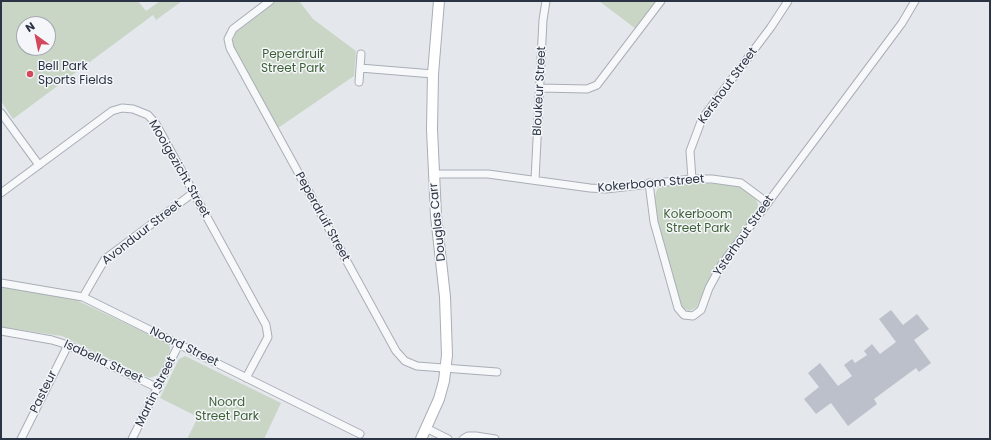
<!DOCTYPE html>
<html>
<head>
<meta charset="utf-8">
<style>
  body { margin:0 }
  #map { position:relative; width:991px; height:440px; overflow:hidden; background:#e4e7ec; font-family:Poppins,sans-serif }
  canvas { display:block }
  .frame { position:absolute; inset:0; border:2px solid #2b3445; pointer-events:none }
  .north { position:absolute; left:16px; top:16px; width:40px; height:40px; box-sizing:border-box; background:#f4f6f9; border:1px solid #a4a8b1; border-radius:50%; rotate:327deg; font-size:11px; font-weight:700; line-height:16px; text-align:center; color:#2b3445 }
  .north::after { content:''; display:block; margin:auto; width:14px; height:18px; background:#d1495b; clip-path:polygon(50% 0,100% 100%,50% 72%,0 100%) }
</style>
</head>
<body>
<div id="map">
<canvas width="991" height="440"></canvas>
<div class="frame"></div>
<div class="north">N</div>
</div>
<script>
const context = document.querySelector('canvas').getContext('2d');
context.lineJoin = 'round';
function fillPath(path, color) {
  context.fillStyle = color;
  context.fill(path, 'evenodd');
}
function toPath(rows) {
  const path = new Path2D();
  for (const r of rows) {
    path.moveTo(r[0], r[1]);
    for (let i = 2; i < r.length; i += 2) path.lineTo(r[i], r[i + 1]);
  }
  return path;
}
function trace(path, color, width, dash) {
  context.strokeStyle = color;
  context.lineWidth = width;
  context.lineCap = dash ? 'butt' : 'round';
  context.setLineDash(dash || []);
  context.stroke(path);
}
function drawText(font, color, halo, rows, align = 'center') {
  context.font = font + ' Poppins,sans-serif';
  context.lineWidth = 3;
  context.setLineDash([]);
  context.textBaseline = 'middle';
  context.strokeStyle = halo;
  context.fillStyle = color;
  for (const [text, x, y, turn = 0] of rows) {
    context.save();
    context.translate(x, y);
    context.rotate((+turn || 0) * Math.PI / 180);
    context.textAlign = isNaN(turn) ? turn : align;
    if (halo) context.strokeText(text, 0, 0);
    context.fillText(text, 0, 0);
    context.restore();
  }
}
fillPath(toPath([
  [1,1,138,1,146,11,160,1,182,1,156,20,153,15,13,119,1,101],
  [24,24,48,24,48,48,24,48],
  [276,1,299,1,313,19,356,51,354,76,278,128,232,43,236,32],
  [599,1,657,1,636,29],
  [695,182,738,186,755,197,758,205,757,211,713,270,697,307,689,311,683,308,680,304,659,229,655,197,657,190,661,186],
  [1,287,72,298,167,343,170,347,170,351,158,375,149,378,62,336,1,327],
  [185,356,281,403,264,439,187,439,198,417,160,398,179,359]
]), '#c9d6c5');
fillPath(toPath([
  [891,310,903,325,917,314,929,329,914,340,931,363,919,372,916,368,874,399,877,404,848,426,831,403,816,414,804,399,819,387,808,373,820,363,838,386,852,376,844,365,852,359,855,363,867,355,864,351,872,344,880,354,896,342,879,319]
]), '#bbc0ca');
const street = toPath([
  [270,1,233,29,228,39,230,48,396,351,405,361,417,366,497,372],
  [360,68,433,74],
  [359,82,361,54],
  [540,88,587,89,597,85,661,1],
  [1,113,39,165],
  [433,174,488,174,590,188,606,189,692,179,712,179,741,183,768,203],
  [692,179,690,151,702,119,771,27,788,1],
  [535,180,543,20,546,1],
  [649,183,654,222,678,308,684,315,693,316,701,310,709,288,722,264,902,23,915,1],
  [1,193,112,111,122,108,133,109,148,115,156,124,266,325,268,337,246,378],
  [1,283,83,297,360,434],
  [83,297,105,259,193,193],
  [1,331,52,340,68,345,158,388],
  [426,428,448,439],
  [21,439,68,345],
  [132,439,179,344],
  [463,439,468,436,476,436,495,439]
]);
const secondary = toPath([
  [421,439,439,399,444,381,447,355,445,297,436,216,432,129,433,74,439,1]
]);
trace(street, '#a9aeb7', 9);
trace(secondary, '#a9aeb7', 12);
trace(street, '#f7f8fa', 7);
trace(secondary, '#fff', 10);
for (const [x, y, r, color] of [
  [30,74,4,"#d1495b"]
]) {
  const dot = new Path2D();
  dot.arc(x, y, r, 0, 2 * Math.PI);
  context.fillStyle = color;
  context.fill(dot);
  trace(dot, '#f4f6f9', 1.5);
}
drawText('12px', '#3f6138', '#f4f6f9', [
  ["Peperdruif",293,55],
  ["Street Park",293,69],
  ["Kokerboom",698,215],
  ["Street Park",698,229],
  ["Noord",227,403],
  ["Street Park",227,417]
]);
drawText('12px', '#2b3445', '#f4f6f9', [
  ["Bell Park",38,67],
  ["Sports Fields",38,81]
], 'left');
drawText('12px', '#2b3445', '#f4f6f9', [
  ["Kershout Street",728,86,-54],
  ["Bloukeur Street",540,91,-87],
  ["Mooigezicht Street",179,169,60],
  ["Kokerboom Street",651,184,-5],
  ["Peperdruif Street",322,217,61],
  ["Douglas Carr",438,222,-96],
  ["Avonduur Street",142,233,-38],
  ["Ysterhout Street",744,236,-55],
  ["Noord Street",184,347,26],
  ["Isabella Street",103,362,25],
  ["Pasteur",44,392,-64],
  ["Martin Street",156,392,-64]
]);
</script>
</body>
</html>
